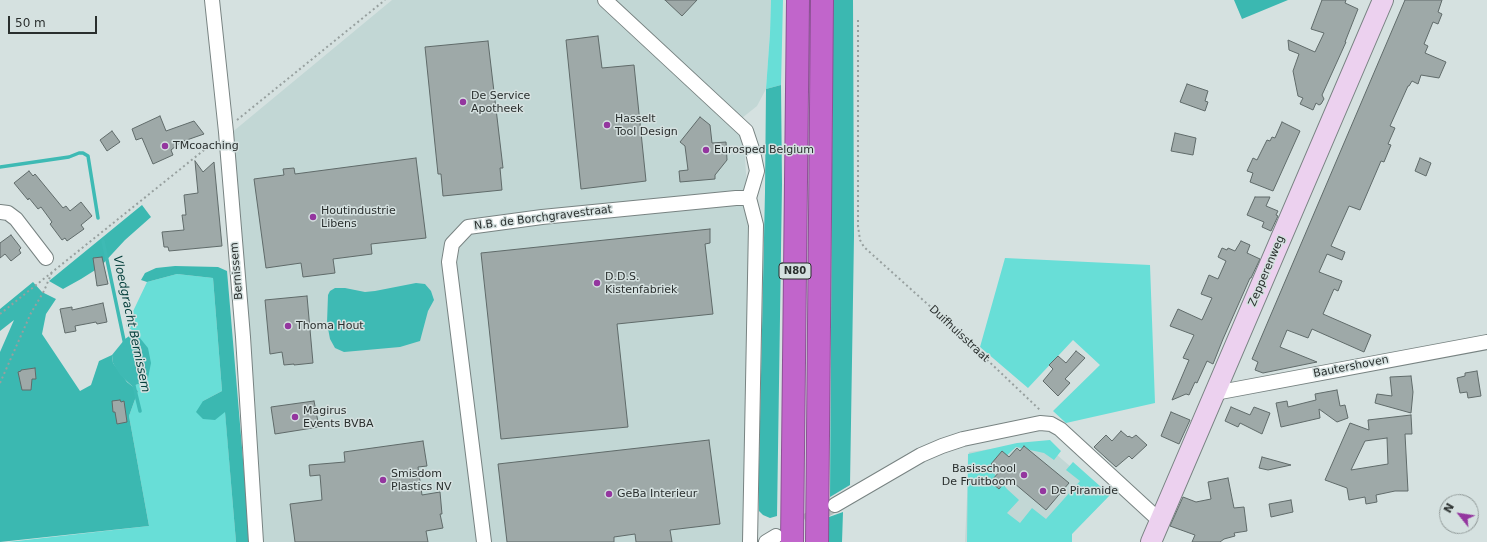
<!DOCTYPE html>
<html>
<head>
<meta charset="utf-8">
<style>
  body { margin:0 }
  #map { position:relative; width:1487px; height:542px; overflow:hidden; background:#d5e1e0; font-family:"DejaVu Sans",sans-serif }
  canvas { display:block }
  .north { position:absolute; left:1439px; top:494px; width:40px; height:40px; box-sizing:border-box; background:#d5e1e0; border:1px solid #919a99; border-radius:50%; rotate:300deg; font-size:11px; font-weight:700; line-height:16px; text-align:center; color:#2a2f2e }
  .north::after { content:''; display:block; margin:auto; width:14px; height:18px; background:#94369f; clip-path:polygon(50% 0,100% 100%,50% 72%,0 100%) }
  .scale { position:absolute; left:8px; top:16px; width:89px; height:18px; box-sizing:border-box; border:2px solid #2a2f2e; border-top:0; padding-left:5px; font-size:12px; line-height:14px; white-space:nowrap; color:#2a2f2e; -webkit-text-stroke:3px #d5e1e0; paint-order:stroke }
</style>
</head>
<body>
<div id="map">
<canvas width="1487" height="542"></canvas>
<div class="north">N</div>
<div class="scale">50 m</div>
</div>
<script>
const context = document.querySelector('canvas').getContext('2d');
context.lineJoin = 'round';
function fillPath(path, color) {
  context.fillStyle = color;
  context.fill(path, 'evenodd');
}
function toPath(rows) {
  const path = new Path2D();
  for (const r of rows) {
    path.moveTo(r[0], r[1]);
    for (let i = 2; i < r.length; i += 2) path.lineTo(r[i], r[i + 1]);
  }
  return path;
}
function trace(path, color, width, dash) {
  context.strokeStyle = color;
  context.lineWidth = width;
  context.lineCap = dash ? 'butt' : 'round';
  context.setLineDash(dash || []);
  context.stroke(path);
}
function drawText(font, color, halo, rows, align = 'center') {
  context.font = font + ' "DejaVu Sans",sans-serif';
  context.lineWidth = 3;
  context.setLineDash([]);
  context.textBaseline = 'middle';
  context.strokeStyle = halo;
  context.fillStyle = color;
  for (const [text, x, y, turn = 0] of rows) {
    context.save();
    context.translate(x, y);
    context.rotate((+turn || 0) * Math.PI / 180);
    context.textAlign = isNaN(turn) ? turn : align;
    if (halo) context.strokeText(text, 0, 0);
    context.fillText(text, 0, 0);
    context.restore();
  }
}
fillPath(toPath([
  [392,0,771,0,770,33,766,89,757,106,742,118,749,214,744,542,490,542,443,276,477,542,262,542,230,134],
  [1042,442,1107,498,1072,534,1072,542,965,542,969,452]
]), '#c2d7d5');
fillPath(toPath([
  [771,0,783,0,781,85,766,89,770,33],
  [1005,258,1150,265,1155,403,1066,423,1053,411,1100,365,1073,340,1028,388,980,347],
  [177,274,213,278,222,391,203,401,225,411,236,542,8,542,149,526,129,416,138,391,132,386,142,383,135,332,126,326,147,282],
  [1050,440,1061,451,1054,460,1044,453,1016,447,991,470,1007,489,1019,500,1007,513,1020,523,1032,508,1046,519,1080,481,1066,470,1073,462,1110,495,1072,534,1072,542,967,542,968,454,1017,443]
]), '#68ded7');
fillPath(toPath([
  [833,0,853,0,854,236,850,485,830,497],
  [1234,0,1288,0,1242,19],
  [781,85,782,184,777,516,770,518,763,515,759,511,759,467,765,192,766,89],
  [142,205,151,217,125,240,100,267,81,279,63,289,49,281],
  [175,266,218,267,227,271,250,542,236,542,225,412,215,420,203,419,196,412,203,401,222,391,213,278,177,274,147,282,141,280,145,273,156,268],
  [33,282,42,292,56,299,46,314,42,334,80,391,91,385,99,361,112,355,113,363,127,382,138,391,129,416,149,526,0,542,0,352,14,320,0,331,0,309],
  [843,512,842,542,828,542,829,517]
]), '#3bb8b1');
fillPath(toPath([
  [416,283,425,284,431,291,434,300,428,311,420,341,400,347,344,352,335,348,330,339,327,323,328,295,330,291,335,288,345,288,365,292,375,291],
  [135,332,148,348,151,363,148,378,142,383,132,386,120,375,113,363,112,355,125,339]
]), '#3ebab4');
trace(toPath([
  [0,167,69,157,79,153,83,153,88,156,98,218],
  [103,241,125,345],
  [133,382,140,411]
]), '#3ebab4', 3.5);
const building = toPath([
  [665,0,697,0,682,16,665,0],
  [1322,0,1346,0,1345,3,1358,9,1345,42,1346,42,1322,95,1324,99,1321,104,1319,105,1316,103,1313,110,1300,104,1303,98,1298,96,1293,71,1299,54,1289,50,1288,40,1315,52,1324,33,1311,29,1322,0],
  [1405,0,1442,0,1438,12,1442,14,1438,24,1433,22,1424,44,1428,46,1425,53,1446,62,1439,78,1421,75,1418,84,1412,81,1409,86,1408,86,1390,126,1395,128,1388,144,1391,145,1384,162,1381,161,1360,210,1349,206,1331,246,1345,252,1342,260,1327,254,1319,272,1342,281,1338,291,1334,289,1323,314,1371,335,1364,352,1312,329,1308,338,1287,330,1280,347,1317,362,1263,373,1255,370,1258,362,1252,359,1405,0],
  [598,36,602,68,634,65,646,181,581,189,566,40,598,36],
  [488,41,503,168,500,168,502,190,443,196,441,174,438,174,425,47,488,41],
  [1187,84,1208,91,1205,101,1208,102,1205,111,1180,102,1187,84],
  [160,116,166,131,194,121,204,134,181,142,171,150,173,155,153,164,142,138,136,140,132,129,160,116],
  [700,117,710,125,712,143,726,142,727,160,715,175,715,179,680,182,679,171,688,170,685,146,680,142,700,117],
  [1282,122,1300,131,1273,191,1250,182,1253,173,1247,171,1253,158,1257,160,1267,140,1270,141,1272,137,1275,138,1282,122],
  [112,131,120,142,107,151,100,140,112,131],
  [1175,133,1196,138,1193,155,1171,151,1175,133],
  [416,158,426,238,371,244,372,254,333,259,335,273,303,277,301,263,266,268,254,179,284,175,283,169,294,168,295,174,416,158],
  [1420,158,1431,163,1426,176,1415,171,1420,158],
  [195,161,203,172,214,162,222,246,169,251,168,247,164,247,162,232,184,230,182,215,186,215,184,195,198,193,195,161],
  [29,171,33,176,35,174,63,208,66,206,70,211,81,202,92,216,81,225,84,229,67,241,65,238,62,240,50,224,52,222,41,207,38,209,29,198,28,200,14,183,29,171],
  [1255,197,1270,197,1266,206,1278,211,1276,215,1278,216,1271,231,1262,227,1264,222,1247,215,1255,197],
  [710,229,710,243,705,244,713,314,617,324,628,427,501,439,481,253,710,229],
  [11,235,21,248,19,250,21,253,11,261,5,254,0,258,0,243,11,235],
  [1241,241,1250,245,1247,253,1260,259,1251,278,1250,278,1223,339,1213,364,1207,361,1197,383,1195,382,1189,395,1186,394,1172,400,1189,360,1183,358,1194,335,1170,326,1178,309,1202,320,1212,298,1201,294,1209,275,1218,279,1226,261,1218,257,1222,248,1227,250,1228,248,1235,251,1241,241],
  [102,257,108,284,97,286,93,258,102,257],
  [307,296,313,363,294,365,294,364,284,365,282,352,270,354,265,300,307,296],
  [103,303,107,322,97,324,96,322,75,326,76,331,65,333,60,309,72,307,72,310,103,303],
  [1076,351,1085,358,1065,379,1070,383,1058,396,1043,381,1053,369,1049,365,1058,356,1066,363,1076,351],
  [35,368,36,379,32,379,31,390,22,390,18,372,21,371,21,370,35,368],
  [1477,371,1481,396,1468,398,1467,392,1460,393,1457,378,1465,376,1465,373,1477,371],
  [1411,376,1413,392,1411,413,1375,403,1377,394,1392,396,1390,377,1411,376],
  [1337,390,1340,406,1345,405,1348,418,1337,422,1319,409,1320,418,1281,427,1276,403,1287,401,1288,407,1316,400,1315,394,1337,390],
  [120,400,121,402,124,401,127,422,117,424,115,412,113,412,112,401,120,400],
  [314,401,319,427,275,434,271,407,314,401],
  [1231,407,1250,415,1254,407,1270,413,1262,434,1240,423,1238,427,1225,421,1231,407],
  [1171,412,1190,420,1179,444,1161,436,1171,412],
  [1411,415,1412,434,1405,434,1408,491,1395,491,1376,495,1377,502,1366,504,1365,497,1349,500,1347,488,1325,480,1350,423,1369,430,1368,420,1411,415],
  [1387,438,1388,464,1351,470,1365,441,1387,438],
  [1121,431,1128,437,1129,436,1132,438,1136,435,1147,445,1132,459,1129,456,1116,467,1094,447,1106,435,1112,441,1121,431],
  [709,440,720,524,670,530,672,542,636,542,635,534,614,537,614,542,507,542,498,464,709,440],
  [423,441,427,466,418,467,422,495,440,492,442,514,440,514,443,528,426,531,428,542,295,542,290,504,322,500,320,475,310,476,309,465,345,462,344,452,423,441],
  [1024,446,1069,483,1046,510,1008,478,999,489,993,484,992,480,1000,471,991,464,1002,451,1009,457,1017,448,1020,451,1024,446],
  [1262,457,1291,465,1268,470,1259,468,1262,457],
  [1228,478,1234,508,1244,507,1247,531,1234,533,1235,536,1224,539,1220,542,1192,542,1195,535,1170,526,1183,497,1196,502,1211,499,1208,482,1228,478],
  [1291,500,1293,512,1271,517,1269,504,1291,500]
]);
fillPath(building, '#9ea9a8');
trace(building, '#606b6a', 1);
trace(toPath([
  [787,531,835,505]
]), '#b3bdbc', 14, [14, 7]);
const street = toPath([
  [212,0,226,132,243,337,256,542],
  [605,0,746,131,753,152,757,171,749,198,756,225,750,542],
  [0,212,8,213,16,219,46,258],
  [1215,393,1487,342],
  [835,505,921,455,942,446,963,439,1040,423,1051,424,1060,429,1160,521],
  [484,542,449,262,452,244,468,227,542,217,736,198,749,198],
  [766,542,776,536]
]);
const secondary = toPath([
  [1151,542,1383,0]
]);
const highway = toPath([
  [792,542,798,0],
  [817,542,822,0]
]);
trace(street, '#788382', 16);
trace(secondary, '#788382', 22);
trace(highway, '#8c5294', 24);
trace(toPath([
  [858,20,858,226,860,240,864,247,943,318,1040,410],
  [237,120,385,0],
  [0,314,214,142],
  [0,383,31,313,44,291,52,272]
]), '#97a09f', 2, [2, 3]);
trace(street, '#fff', 14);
trace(secondary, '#ecd1ef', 20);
trace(highway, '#c165cb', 22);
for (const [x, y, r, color] of [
  [463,102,4,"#94369f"],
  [607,125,4,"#94369f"],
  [165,146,4,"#94369f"],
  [706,150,4,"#94369f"],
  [313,217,4,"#94369f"],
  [597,283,4,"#94369f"],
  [288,326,4,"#94369f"],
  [295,417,4,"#94369f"],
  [1024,475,4,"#94369f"],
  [383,480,4,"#94369f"],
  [1043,491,4,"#94369f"],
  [609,494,4,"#94369f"]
]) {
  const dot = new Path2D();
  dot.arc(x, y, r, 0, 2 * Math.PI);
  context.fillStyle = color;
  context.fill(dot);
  trace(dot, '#d5e1e0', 1.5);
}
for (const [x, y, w] of [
  [795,271,32]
]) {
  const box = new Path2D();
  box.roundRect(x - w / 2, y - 8, w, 16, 3);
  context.fillStyle = '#d5e1e0';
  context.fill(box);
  trace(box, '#2a2f2e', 1);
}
drawText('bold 10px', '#2a2f2e', null, [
  ["N80",795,271]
]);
drawText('11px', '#2a2f2e', '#d5e1e0', [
  ["De Service",471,96],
  ["Apotheek",471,109],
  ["Hasselt",615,119],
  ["Tool Design",615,132],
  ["TMcoaching",173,146],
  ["Eurosped Belgium",714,150],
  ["Houtindustrie",321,211],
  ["Libens",321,224],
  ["D.D.S.",605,277],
  ["Kistenfabriek",605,290],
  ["Thoma Hout",296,326],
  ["Magirus",303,411],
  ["Events BVBA",303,424],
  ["Basisschool",1016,469,"right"],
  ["De Fruitboom",1016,482,"right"],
  ["Smisdom",391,474],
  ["Plastics NV",391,487],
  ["De Piramide",1051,491],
  ["GeBa Interieur",617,494]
], 'left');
drawText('11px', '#2a2f2e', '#d5e1e0', [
  ["N.B. de Borchgravestraat",543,218,-7],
  ["Bernissem",237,271,-95],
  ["Zepperenweg",1267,271,-67],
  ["Duifhuisstraat",959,334,43],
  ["Bautershoven",1351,367,-11]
]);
drawText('italic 12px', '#08413e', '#d5e1e0', [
  ["Vloedgracht Bernissem",131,324,78]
]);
</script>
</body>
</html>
